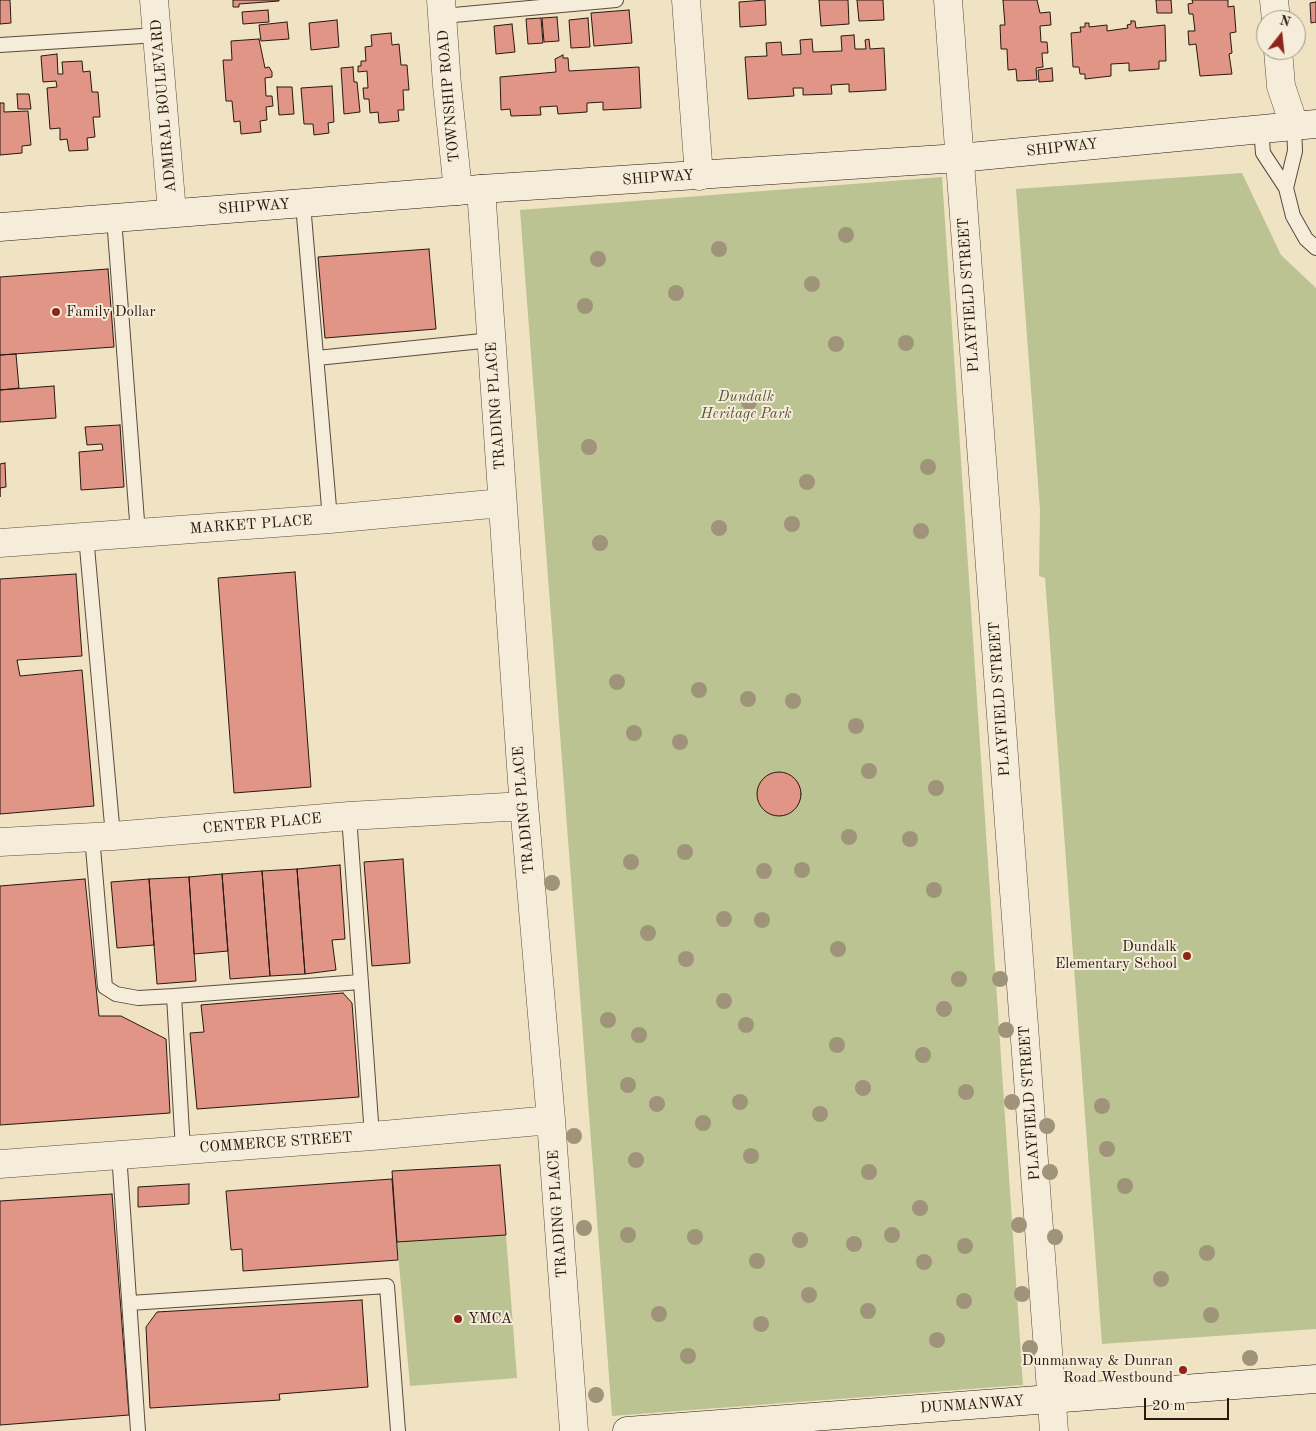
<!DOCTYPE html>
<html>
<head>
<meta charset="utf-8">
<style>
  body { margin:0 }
  #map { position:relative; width:1316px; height:1431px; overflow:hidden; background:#f0e3c4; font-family:"Old Standard TT",serif }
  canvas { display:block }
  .north { position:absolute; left:1256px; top:10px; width:50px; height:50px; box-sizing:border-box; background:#f5edd9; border:1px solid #a39789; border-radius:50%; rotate:16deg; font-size:14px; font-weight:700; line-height:20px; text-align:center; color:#291710 }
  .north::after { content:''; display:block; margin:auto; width:18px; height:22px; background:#8f2418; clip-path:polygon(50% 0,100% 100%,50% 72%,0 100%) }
  .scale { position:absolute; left:1144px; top:1398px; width:85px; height:22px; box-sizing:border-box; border:2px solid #291710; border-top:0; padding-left:6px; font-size:15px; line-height:18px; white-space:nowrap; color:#291710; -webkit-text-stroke:4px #f5edd9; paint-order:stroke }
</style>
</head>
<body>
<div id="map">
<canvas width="1316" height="1431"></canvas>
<div class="north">N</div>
<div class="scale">20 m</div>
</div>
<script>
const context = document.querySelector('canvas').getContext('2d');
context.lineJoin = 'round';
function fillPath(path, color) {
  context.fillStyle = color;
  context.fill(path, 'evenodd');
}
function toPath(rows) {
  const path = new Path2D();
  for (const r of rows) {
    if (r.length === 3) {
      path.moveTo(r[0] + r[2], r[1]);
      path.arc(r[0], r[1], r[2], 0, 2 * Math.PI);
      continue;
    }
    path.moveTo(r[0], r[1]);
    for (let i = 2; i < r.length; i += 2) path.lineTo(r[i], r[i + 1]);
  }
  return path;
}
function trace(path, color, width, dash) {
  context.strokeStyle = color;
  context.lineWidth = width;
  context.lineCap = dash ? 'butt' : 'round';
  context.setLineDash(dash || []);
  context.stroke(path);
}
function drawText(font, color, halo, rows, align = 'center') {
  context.font = font + ' "Old Standard TT",serif';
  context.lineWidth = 4;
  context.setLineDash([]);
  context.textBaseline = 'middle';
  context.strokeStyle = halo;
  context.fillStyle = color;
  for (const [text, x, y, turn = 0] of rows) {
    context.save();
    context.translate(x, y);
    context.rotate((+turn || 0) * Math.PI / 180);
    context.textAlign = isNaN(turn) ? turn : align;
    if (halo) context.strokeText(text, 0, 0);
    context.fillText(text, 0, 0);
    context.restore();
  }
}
fillPath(toPath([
  [1242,173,1281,255,1316,288,1316,1329,1102,1344,1045,578,1039,576,1040,510,1016,189],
  [942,177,1023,1385,612,1416,520,210],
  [506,1235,517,1378,410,1386,397,1242]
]), '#bbc393');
const building = toPath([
  [0,0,10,0,11,23,0,24,0,0],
  [233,0,279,0,279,1,239,4,239,7,233,7,233,0],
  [765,0,766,25,740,27,739,2,765,0],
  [819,0,848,0,849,24,821,26,819,0],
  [857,0,883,0,884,20,859,21,857,0],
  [1003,0,1037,0,1040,13,1050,12,1051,25,1040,26,1041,42,1047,42,1048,53,1042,53,1043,67,1036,68,1037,80,1017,81,1016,69,1008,70,1007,49,1001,49,1000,25,1005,25,1003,0],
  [1156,0,1171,0,1172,13,1157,13,1156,0],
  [1192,0,1228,0,1228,7,1234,6,1236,32,1230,33,1232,53,1229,54,1232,74,1200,76,1196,44,1189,45,1188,31,1195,31,1193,14,1189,14,1188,4,1193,3,1192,0],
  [1316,2,1316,22,1311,23,1310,3,1316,2],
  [268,10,269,22,243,24,242,12,268,10],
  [629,10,632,43,594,46,591,13,629,10],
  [557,17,559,41,544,42,542,18,557,17],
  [541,18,543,43,528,44,526,19,541,18],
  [588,18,590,47,571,48,569,20,588,18],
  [337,20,339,47,311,50,309,23,337,20],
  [1131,21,1135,21,1136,28,1165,25,1166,61,1159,61,1159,69,1129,71,1129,63,1111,64,1111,76,1085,79,1085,74,1080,74,1079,67,1073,67,1071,33,1081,32,1080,27,1085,27,1085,23,1089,23,1089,27,1107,25,1107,31,1128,28,1127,25,1131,24,1131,21],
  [287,22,289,39,261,41,259,25,287,22],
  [512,24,515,52,496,54,494,26,512,24],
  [391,33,392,45,399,44,401,65,407,65,409,90,403,90,404,110,398,110,399,121,379,123,378,112,370,113,369,99,364,99,363,88,368,88,367,71,358,72,358,66,361,66,361,61,366,61,365,47,372,46,371,35,391,33],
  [854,35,855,49,866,49,865,40,869,39,870,49,884,48,886,90,849,92,849,84,831,85,832,94,803,95,803,88,793,88,794,96,748,99,745,57,767,56,766,43,781,42,782,55,801,54,800,40,812,39,813,52,842,51,841,36,854,35],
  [259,39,265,68,269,67,272,72,272,77,265,78,266,96,272,96,273,106,266,107,267,120,260,121,261,132,241,134,240,121,234,122,232,101,226,101,223,60,232,60,231,41,259,39],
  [57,54,58,74,63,74,62,62,82,61,83,72,90,71,92,92,98,92,100,117,93,117,95,137,87,138,88,150,69,151,67,139,60,140,60,128,50,129,47,88,57,87,56,81,43,82,41,56,57,54],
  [563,55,563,58,568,58,569,71,639,67,641,108,603,110,603,102,587,103,587,112,558,114,557,106,540,107,541,115,511,116,510,109,501,110,500,77,556,72,555,59,563,55],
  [353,67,354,82,357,82,360,112,344,114,341,68,353,67],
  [1052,68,1053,81,1039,82,1038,70,1052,68],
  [332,86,334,122,328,123,329,133,314,135,313,124,304,124,301,88,332,86],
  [277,87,292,87,294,114,279,115,277,87],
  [17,94,29,94,31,109,18,109,17,94],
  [0,103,4,103,4,112,28,111,31,145,22,146,22,153,0,155,0,103],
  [429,249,436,329,325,338,318,257,429,249],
  [108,269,114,347,0,355,0,277,108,269],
  [16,354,19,388,0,390,0,355,16,354],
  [54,386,56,418,0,422,0,390,54,386],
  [120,425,124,487,81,490,79,452,103,450,102,444,87,445,85,427,120,425],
  [5,463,6,487,0,488,0,497,0,464,5,463],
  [295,572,311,787,234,793,218,578,295,572],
  [76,574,82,656,17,660,20,676,82,670,94,806,0,814,0,579,76,574],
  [779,794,22],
  [403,859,410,963,372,966,364,862,403,859],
  [340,865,345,939,332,940,336,970,305,974,297,869,340,865],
  [297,869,305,974,270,976,262,871,297,869],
  [262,871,270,976,230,979,222,874,262,871],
  [222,874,228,951,194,954,189,877,222,874],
  [189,877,196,981,157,984,149,879,189,877],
  [85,879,99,1016,121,1016,166,1039,170,1113,0,1125,0,886,85,879],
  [149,879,154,945,117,948,111,882,149,879],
  [343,993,352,1003,359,1097,197,1109,190,1033,204,1032,201,1005,343,993],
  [500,1165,506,1235,397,1242,392,1171,500,1165],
  [392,1179,398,1260,243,1271,242,1249,231,1250,226,1191,392,1179],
  [189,1184,189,1204,138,1207,138,1187,189,1184],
  [112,1194,129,1415,0,1425,0,1201,112,1194],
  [362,1300,368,1387,279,1394,280,1400,150,1408,146,1327,157,1312,362,1300]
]);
fillPath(building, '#e19586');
trace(building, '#291710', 1);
const lane = toPath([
  [443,16,616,0],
  [0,45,158,35],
  [1261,128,1263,153,1286,188,1293,216,1306,239,1316,248],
  [1286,188,1295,151,1294,125],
  [303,204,330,519],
  [114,218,138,534],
  [317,358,492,340],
  [86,536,113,836],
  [349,816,372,1136],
  [92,836,105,987,116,994,138,998,174,996,183,1150],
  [174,996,360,982],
  [119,1153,138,1431],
  [130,1303,387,1286,398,1431]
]);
const street = toPath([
  [154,0,172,212],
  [441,0,447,85,458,191],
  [686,0,699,176],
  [948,0,1054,1431],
  [1274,0,1276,20],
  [1278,50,1281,86,1294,125],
  [481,189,522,781,551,1120,574,1431],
  [0,543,330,519,502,503],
  [0,842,113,836,349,816,524,806],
  [0,1164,372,1136,551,1120]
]);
const secondary = toPath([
  [0,227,481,189,959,158,1316,124],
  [627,1431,1316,1379]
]);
trace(lane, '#5b4a3d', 16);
trace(street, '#5b4a3d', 29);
trace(secondary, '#291710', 29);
trace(lane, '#f5edd9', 14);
trace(street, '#f5edd9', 28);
trace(secondary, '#f5edd9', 28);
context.fillStyle = '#9f947a';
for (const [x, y] of [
  [846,235],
  [719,249],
  [598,259],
  [812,284],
  [676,293],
  [585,306],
  [906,343],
  [836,344],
  [749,402],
  [589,447],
  [928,467],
  [807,482],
  [792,524],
  [719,528],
  [921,531],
  [600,543],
  [617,682],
  [699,690],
  [748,699],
  [793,701],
  [856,726],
  [634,733],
  [680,742],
  [869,771],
  [936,788],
  [849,837],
  [910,839],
  [685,852],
  [631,862],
  [802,870],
  [764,871],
  [552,883],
  [934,890],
  [724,919],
  [762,920],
  [648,933],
  [838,949],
  [686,959],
  [959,979],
  [1000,979],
  [724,1001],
  [944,1009],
  [608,1020],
  [746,1025],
  [1006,1030],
  [639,1035],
  [837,1045],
  [923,1055],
  [628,1085],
  [863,1088],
  [966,1092],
  [740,1102],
  [1012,1102],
  [657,1104],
  [1102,1106],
  [820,1114],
  [703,1123],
  [1047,1126],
  [574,1136],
  [1107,1149],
  [751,1156],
  [636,1160],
  [869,1172],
  [1050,1172],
  [1125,1186],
  [920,1208],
  [1019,1225],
  [584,1228],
  [628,1235],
  [892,1235],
  [695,1237],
  [1055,1237],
  [800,1240],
  [854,1244],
  [965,1246],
  [1207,1253],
  [757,1261],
  [924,1262],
  [1161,1279],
  [1022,1294],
  [809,1295],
  [964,1301],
  [868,1311],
  [659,1314],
  [1211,1315],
  [761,1324],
  [937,1340],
  [1030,1348],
  [688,1356],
  [1250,1358],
  [596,1395]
]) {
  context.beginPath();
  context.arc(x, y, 8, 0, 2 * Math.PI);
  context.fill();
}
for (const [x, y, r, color] of [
  [56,312,5,"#8f2418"],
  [1187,956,5,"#8f2418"],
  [458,1319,5,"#8f2418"],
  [1183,1370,5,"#8f2418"]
]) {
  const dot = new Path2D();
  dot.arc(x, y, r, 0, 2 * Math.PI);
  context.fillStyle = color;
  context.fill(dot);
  trace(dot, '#f5edd9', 2);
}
drawText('15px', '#291710', '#f5edd9', [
  ["TOWNSHIP ROAD",449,96,-95],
  ["ADMIRAL BOULEVARD",164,106,-95],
  ["SHIPWAY",1062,148,-6],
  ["SHIPWAY",658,178,-4],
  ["SHIPWAY",254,207,-4],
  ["PLAYFIELD STREET",969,295,-94],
  ["TRADING PLACE",496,406,-94],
  ["MARKET PLACE",251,525,-4],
  ["PLAYFIELD STREET",1000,699,-94],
  ["TRADING PLACE",524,810,-95],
  ["CENTER PLACE",262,824,-5],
  ["PLAYFIELD STREET",1030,1103,-94],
  ["COMMERCE STREET",276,1143,-4],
  ["TRADING PLACE",558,1214,-94],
  ["DUNMANWAY",972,1405,-4]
]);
drawText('15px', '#291710', '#f5edd9', [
  ["Family Dollar",66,312],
  ["Dundalk",1177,947,"right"],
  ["Elementary School",1177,964,"right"],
  ["YMCA",468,1319],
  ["Dunmanway & Dunran",1173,1361,"right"],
  ["Road Westbound",1173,1378,"right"]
], 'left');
drawText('italic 15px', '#5c533e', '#f5edd9', [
  ["Dundalk",746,397],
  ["Heritage Park",746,414]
]);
</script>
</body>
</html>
